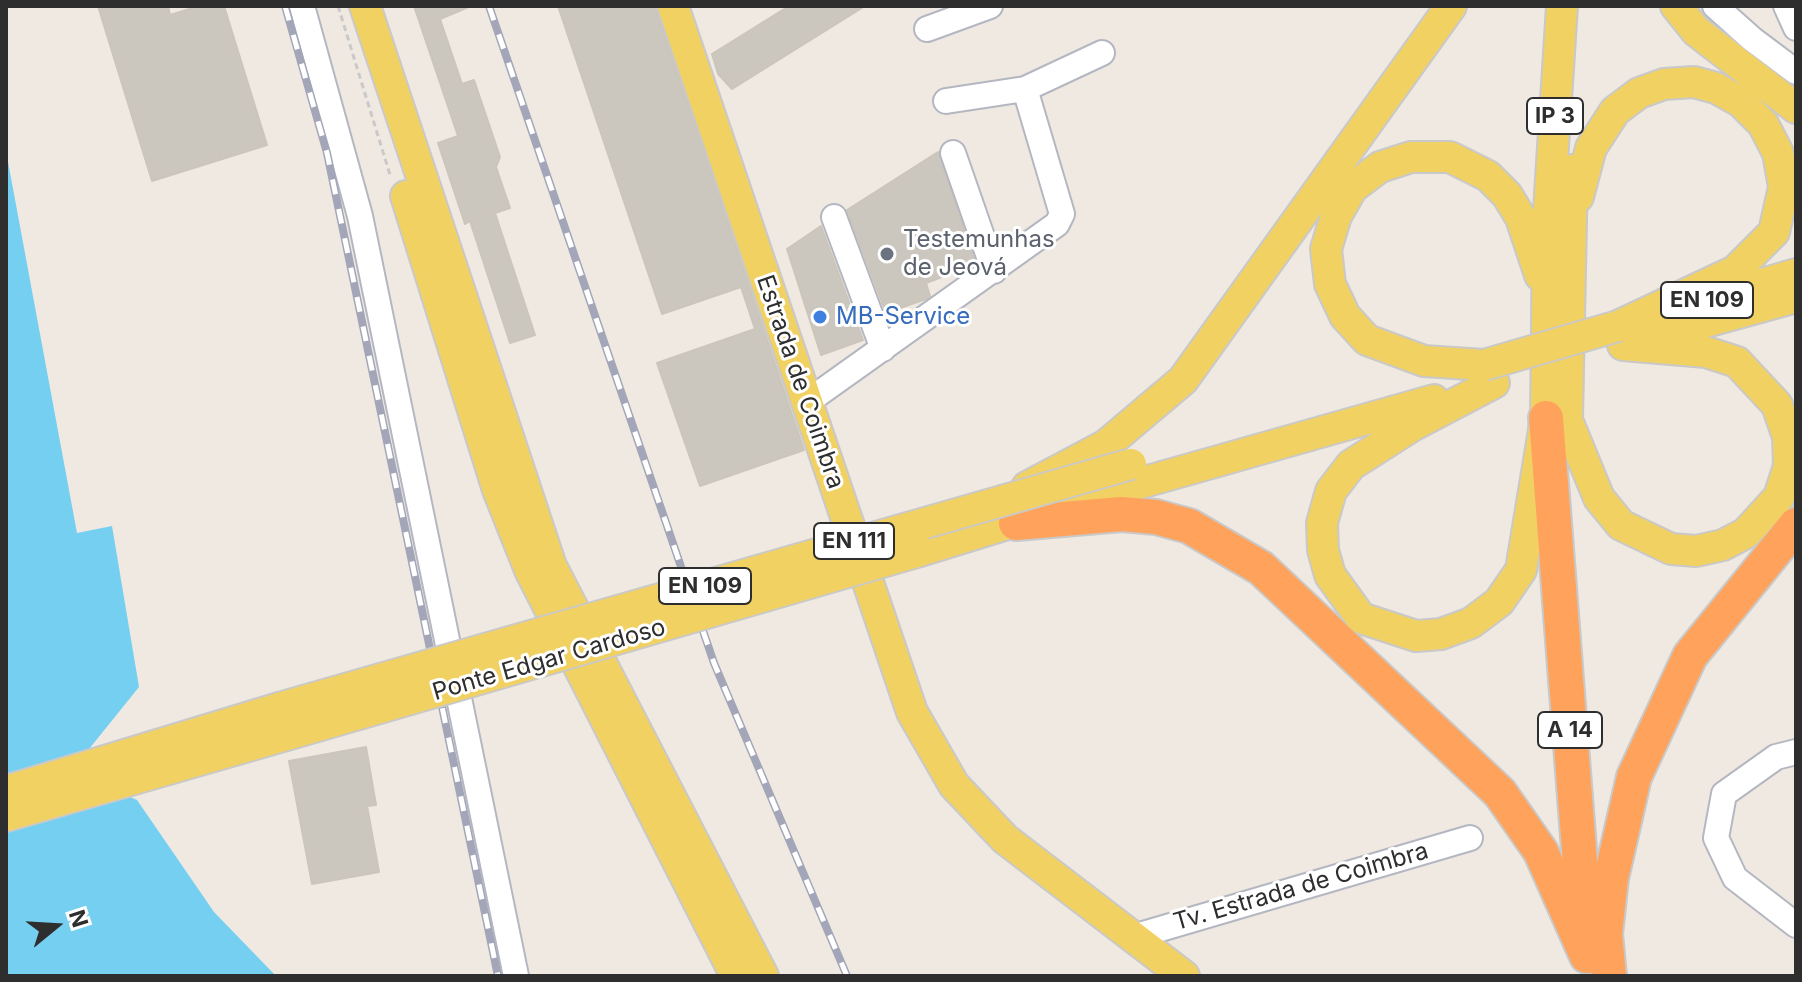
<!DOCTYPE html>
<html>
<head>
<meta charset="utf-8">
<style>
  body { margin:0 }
  #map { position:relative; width:1802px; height:982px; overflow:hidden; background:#efe9e1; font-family:Inter,sans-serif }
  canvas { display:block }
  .frame { position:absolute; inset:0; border:8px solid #2e2e2e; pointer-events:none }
  .north { position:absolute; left:16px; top:886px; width:80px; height:80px; -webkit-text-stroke:6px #fff; paint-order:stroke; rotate:72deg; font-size:22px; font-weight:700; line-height:32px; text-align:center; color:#2e2e2e }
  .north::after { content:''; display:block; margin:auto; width:28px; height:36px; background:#2e2e2e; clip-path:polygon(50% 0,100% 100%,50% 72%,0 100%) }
</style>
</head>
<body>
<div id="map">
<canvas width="1802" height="982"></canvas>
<div class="frame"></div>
<div class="north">N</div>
</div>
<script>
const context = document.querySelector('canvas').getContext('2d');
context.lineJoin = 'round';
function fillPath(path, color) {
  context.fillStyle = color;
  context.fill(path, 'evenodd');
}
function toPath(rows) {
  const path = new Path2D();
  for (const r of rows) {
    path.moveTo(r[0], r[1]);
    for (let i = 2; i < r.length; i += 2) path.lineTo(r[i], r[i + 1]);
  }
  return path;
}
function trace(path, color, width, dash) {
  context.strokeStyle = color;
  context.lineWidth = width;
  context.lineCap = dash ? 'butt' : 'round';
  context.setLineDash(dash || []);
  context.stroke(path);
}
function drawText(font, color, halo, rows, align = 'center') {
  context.font = font + ' Inter,sans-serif';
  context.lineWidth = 6;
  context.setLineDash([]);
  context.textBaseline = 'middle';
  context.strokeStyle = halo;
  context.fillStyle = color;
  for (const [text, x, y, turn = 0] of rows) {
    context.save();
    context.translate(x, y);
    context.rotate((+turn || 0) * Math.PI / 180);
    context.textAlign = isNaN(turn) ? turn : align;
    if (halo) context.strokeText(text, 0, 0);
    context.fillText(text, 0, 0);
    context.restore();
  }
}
fillPath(toPath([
  [6,151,77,533,112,526,139,687,85,754,99,783,137,800,214,912,276,976,6,976]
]), '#75cff0');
const building = toPath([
  [98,6,168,6,170,15,199,6,224,6,267,145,152,181,98,6],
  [414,6,471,6,440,19,462,84,474,80,500,157,496,167,510,208,495,213,535,335,510,343,470,221,465,224,438,143,458,136,414,6],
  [558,6,655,6,804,450,700,486,657,363,755,329,741,287,662,314,558,6],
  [789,6,865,6,732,89,718,74,712,54,789,6],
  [938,152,976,264,926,283,930,296,926,299,886,313,847,210,938,152],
  [821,226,863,340,821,355,787,249,821,226],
  [366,747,376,805,367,806,379,872,312,884,289,761,366,747]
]);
fillPath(building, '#cbc7bf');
trace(building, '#cbc5ba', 2);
const minor = toPath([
  [302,6,360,216,516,976],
  [1715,6,1752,39,1796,72],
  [1786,6,1796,28],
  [927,29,990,6],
  [946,101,1025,89,1102,53],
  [953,153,994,271],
  [834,217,883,349],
  [807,402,1057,224,1062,214,1025,89],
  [1796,752,1776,757,1724,794,1716,838,1735,878,1796,925],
  [1133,937,1470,838]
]);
const major = toPath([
  [365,6,551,566,763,976],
  [673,6,912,712,954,785,1005,839,1184,976],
  [1676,6,1696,31,1796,108],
  [1572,170,1567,420,1599,498,1621,525,1671,549,1696,551,1723,545,1746,533,1779,497,1789,466,1788,437,1777,405,1737,362,1706,352,1623,345],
  [406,196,498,490,530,570,736,976],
  [1578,197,1591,148,1615,111,1639,93,1664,84,1694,82,1716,88,1741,102,1763,124,1778,153,1784,187,1774,232,1735,271,1618,326],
  [1708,300,1796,274],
  [1644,339,1796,297],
  [1484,365,1424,361,1367,340,1345,316,1330,284,1326,249,1336,216,1352,188,1380,167,1411,157,1450,157,1488,176,1507,195,1521,218,1540,275],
  [1494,383,1412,426,1351,465,1331,491,1322,523,1323,550,1330,575,1361,618,1416,636,1441,634,1471,623,1499,602,1521,570,1546,418,1548,225,1562,6],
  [1027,487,1106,445,1183,380,1451,6],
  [920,551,1137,484,1434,400],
  [6,791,279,708],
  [6,816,290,734]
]);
const highway = toPath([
  [1546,418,1585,928],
  [1016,523,1122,514,1156,517,1189,526,1261,568,1500,793,1541,852,1587,956],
  [1604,923,1609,976],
  [1605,934,1611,878,1634,777,1690,656,1796,525]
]);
trace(minor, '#b4b7c1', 28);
trace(major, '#c9c9c9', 34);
trace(highway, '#c9c9c9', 38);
trace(toPath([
  [338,6,391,178]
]), '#c9c9c9', 3, [6, 4]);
trace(minor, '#fff', 24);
trace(major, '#f2d163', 30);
trace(highway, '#ffa35c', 34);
const rail = toPath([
  [285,6,327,153,498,976],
  [489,6,714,663,847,976]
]);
trace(rail, '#a3a6b8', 8);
trace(rail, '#fff', 5, [15]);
const majorBridge = toPath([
  [1484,365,1618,326],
  [279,708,1131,464],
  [290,734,920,551]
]);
trace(majorBridge, '#c9c9c9', 34, []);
trace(majorBridge, '#f2d163', 30);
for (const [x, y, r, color] of [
  [887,254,8,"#6b7280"],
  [820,317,8,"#3f7fe0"]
]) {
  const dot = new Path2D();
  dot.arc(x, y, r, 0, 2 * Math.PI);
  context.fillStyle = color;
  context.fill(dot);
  trace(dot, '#fff', 3);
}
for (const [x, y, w] of [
  [1555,116,56],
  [1707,300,92],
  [854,541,80],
  [705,586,92],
  [1570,730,64]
]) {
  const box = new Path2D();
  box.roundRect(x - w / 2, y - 18, w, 36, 6);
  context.fillStyle = '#fff';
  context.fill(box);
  trace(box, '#2e2e2e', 2);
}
drawText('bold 22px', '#2e2e2e', null, [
  ["IP 3",1555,116],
  ["EN 109",1707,300],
  ["EN 111",854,541],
  ["EN 109",705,586],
  ["A 14",1570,730]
]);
drawText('24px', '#5b616d', '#fff', [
  ["Testemunhas",903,240],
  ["de Jeová",903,268]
], 'left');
drawText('24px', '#366cbe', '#fff', [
  ["MB-Service",836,317]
], 'left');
drawText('24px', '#2e2e2e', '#fff', [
  ["Estrada de Coimbra",800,382,71],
  ["Ponte Edgar Cardoso",549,660,-16],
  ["Tv. Estrada de Coimbra",1301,887,-16]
]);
</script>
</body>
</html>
